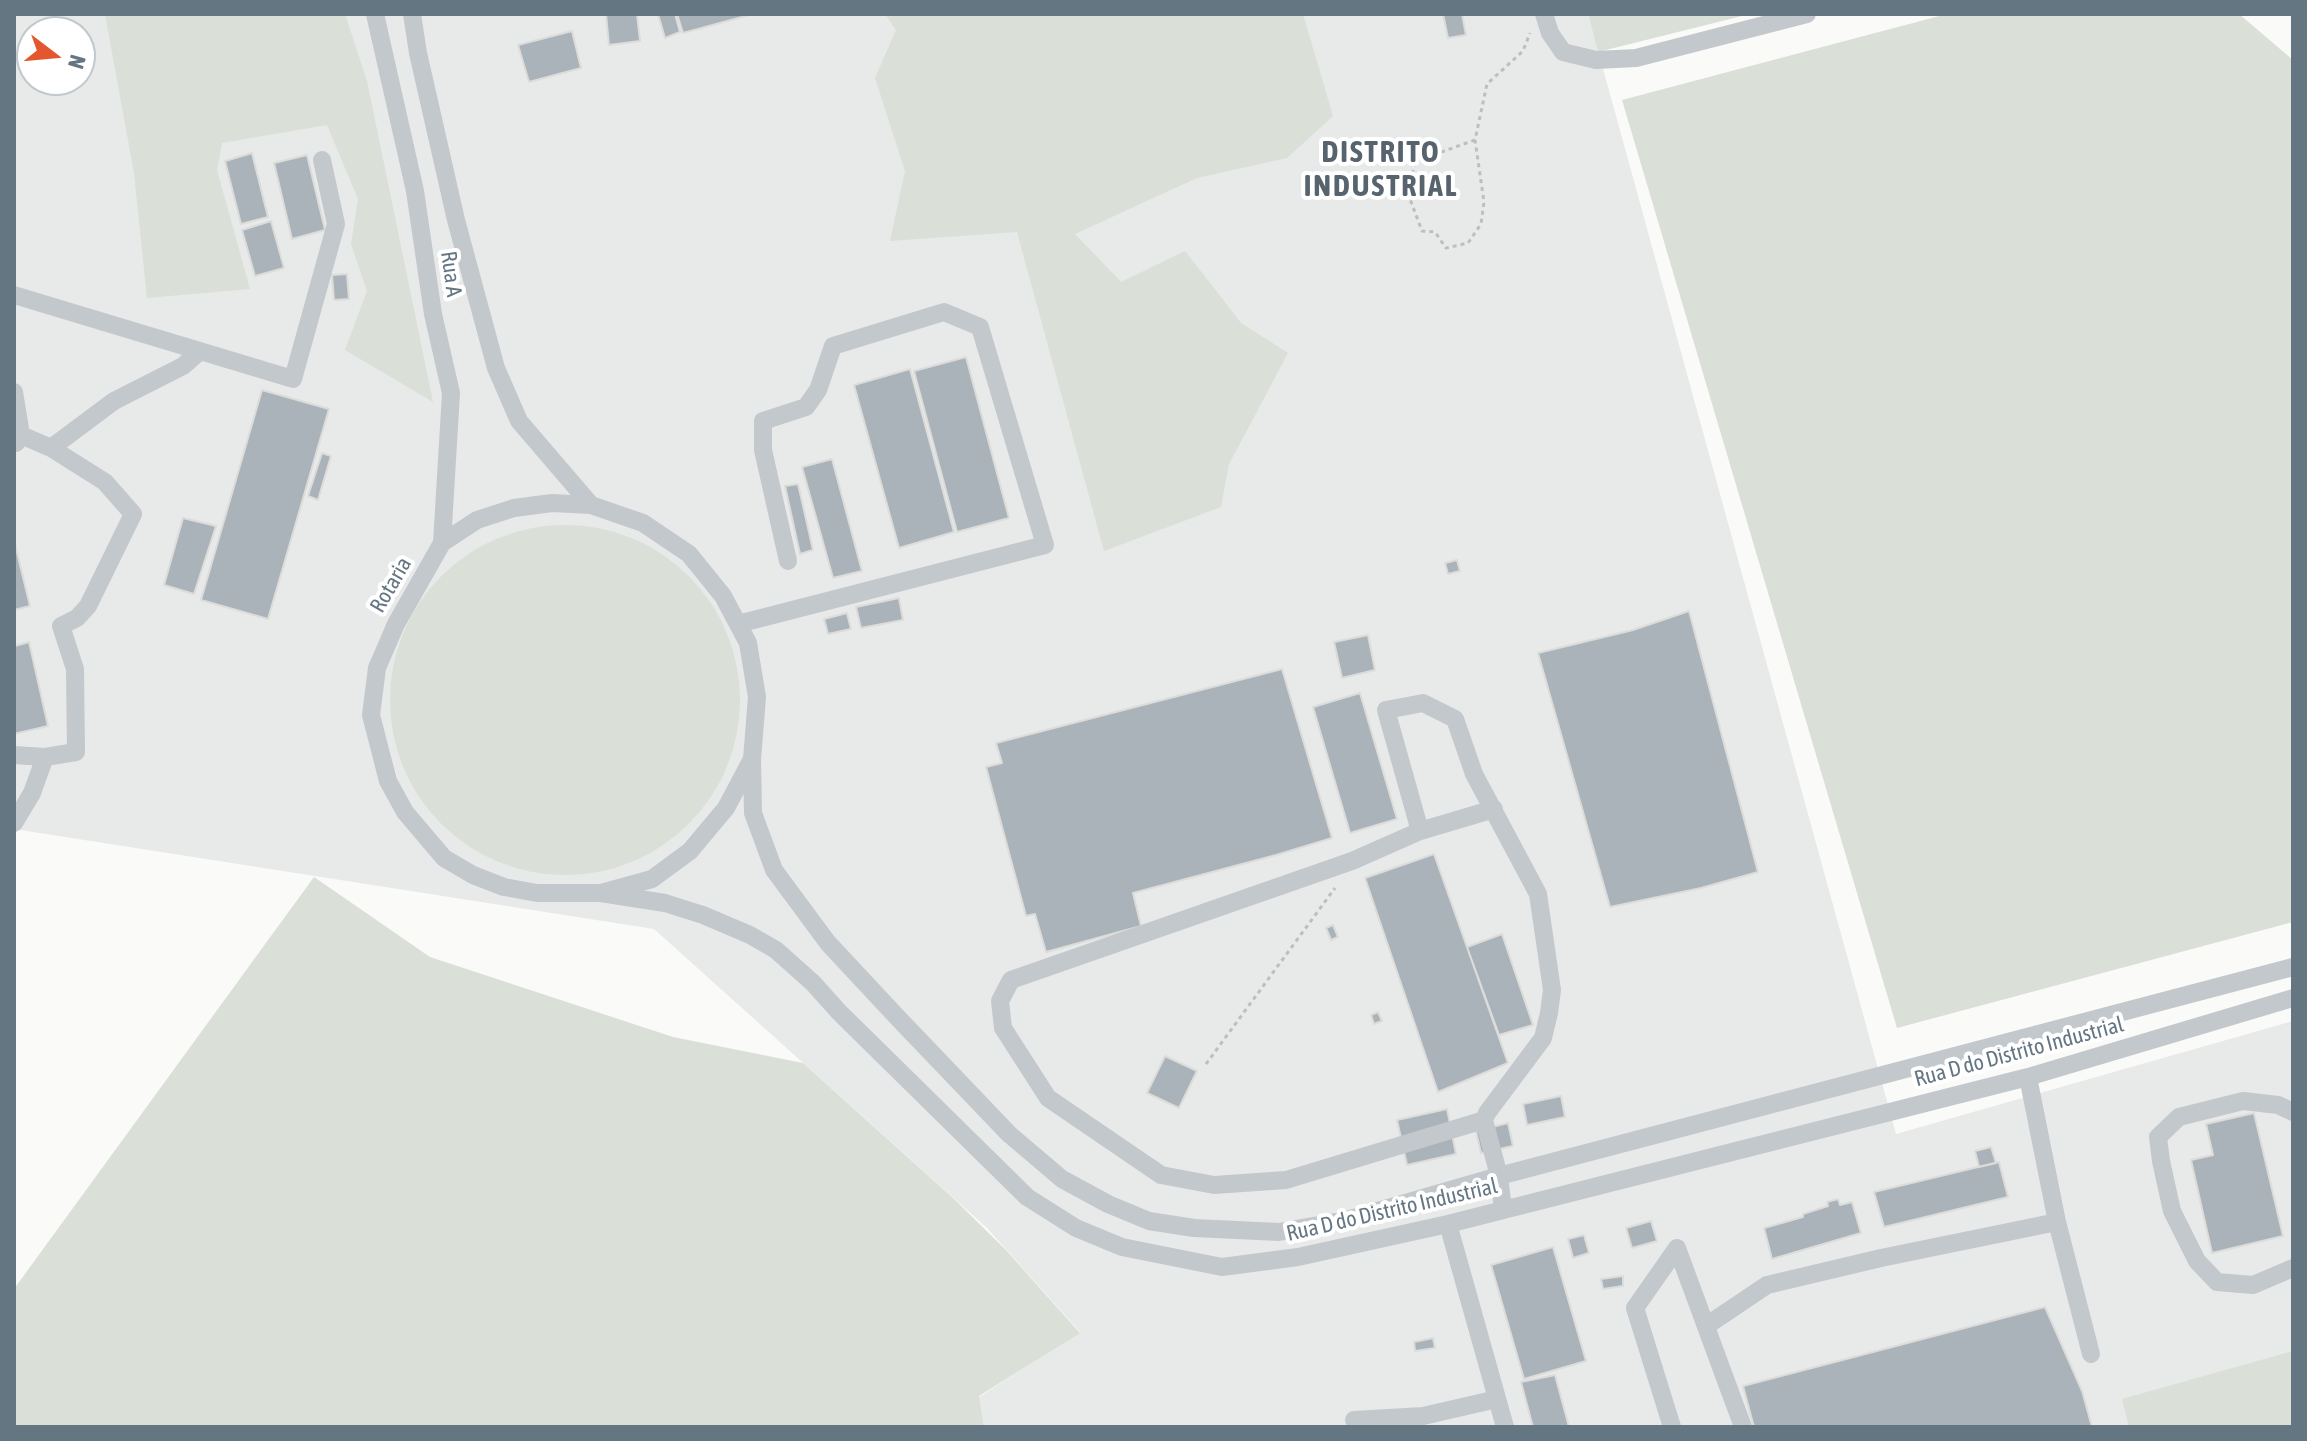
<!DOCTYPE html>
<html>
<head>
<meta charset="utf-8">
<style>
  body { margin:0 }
  #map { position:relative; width:2307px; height:1441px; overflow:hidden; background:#fafaf8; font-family:"Asap Condensed",sans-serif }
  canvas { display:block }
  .frame { position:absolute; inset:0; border:16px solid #657683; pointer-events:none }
  .north { position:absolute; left:16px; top:16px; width:80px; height:80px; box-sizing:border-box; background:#fff; border:2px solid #c1c8cd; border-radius:50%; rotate:106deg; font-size:22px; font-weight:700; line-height:32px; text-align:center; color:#657683 }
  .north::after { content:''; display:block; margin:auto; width:28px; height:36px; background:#e4572e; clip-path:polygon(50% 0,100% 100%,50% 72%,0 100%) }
</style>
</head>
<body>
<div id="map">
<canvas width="2307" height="1441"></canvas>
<div class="frame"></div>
<div class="north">N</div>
</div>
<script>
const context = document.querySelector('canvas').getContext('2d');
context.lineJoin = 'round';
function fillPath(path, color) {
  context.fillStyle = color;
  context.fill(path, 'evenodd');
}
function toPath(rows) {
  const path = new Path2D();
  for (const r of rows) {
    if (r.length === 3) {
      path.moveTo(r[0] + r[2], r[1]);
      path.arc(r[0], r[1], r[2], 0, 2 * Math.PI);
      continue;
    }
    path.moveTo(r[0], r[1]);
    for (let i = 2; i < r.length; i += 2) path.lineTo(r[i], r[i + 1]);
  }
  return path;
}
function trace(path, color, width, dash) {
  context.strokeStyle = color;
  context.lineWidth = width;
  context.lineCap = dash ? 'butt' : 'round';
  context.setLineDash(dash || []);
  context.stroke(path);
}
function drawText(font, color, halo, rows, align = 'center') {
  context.font = font + ' "Asap Condensed",sans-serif';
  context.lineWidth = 8;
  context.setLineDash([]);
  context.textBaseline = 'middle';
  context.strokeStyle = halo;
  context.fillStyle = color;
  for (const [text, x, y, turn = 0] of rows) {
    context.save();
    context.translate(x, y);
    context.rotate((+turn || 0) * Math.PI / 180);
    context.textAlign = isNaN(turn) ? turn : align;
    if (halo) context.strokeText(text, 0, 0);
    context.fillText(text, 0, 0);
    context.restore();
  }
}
fillPath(toPath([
  [14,14,1588,14,1896,1134,2293,1021,2293,1356,2133,1427,984,1427,979,1397,1080,1332,987,1228,654,929,14,829],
  [32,32,80,32,80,80,32,80]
]), '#e8e9e9');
fillPath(toPath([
  [105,14,345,14,367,81,433,402,345,350,367,291,351,244,358,199,327,125,222,143,217,170,250,289,147,298,134,173],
  [885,14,1303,14,1333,116,1287,158,1197,178,1075,234,1121,282,1185,251,1241,323,1288,353,1229,464,1221,507,1104,551,1017,232,890,241,905,171,875,78,896,30],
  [1588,14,1750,14,1598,52],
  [1947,14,2239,14,2293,60,2293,922,1897,1028,1622,100],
  [565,700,175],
  [314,877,430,957,673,1037,803,1063,953,1198,1005,1249,1080,1333,979,1396,984,1427,14,1427,14,1289],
  [2293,1351,2293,1427,2129,1427,2122,1399]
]), '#dadfd7');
const building = toPath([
  [606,14,637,14,640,41,609,45,606,14],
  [658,14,675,14,680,32,665,38,658,14],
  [677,14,753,14,683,33,677,14],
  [1443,14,1462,14,1466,35,1448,38,1443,14],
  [572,31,581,68,529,82,518,45,572,31],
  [252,153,268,217,241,224,225,161,252,153],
  [307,155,325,230,292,239,274,163,307,155],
  [271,221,284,268,255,276,242,230,271,221],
  [347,274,349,299,334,300,332,275,347,274],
  [966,357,1009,518,957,532,914,371,966,357],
  [910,369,954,532,899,548,854,385,910,369],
  [262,390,329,409,268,619,201,600,262,390],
  [322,453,331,456,318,500,308,496,322,453],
  [832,459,862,571,833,578,802,467,832,459],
  [798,484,813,550,800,554,785,486,798,484],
  [183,518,216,526,194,594,164,585,183,518],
  [14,540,30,606,14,610,14,540],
  [1457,560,1460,571,1448,574,1445,563,1457,560],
  [899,598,903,620,861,628,856,607,899,598],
  [1689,611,1758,872,1701,888,1610,907,1538,653,1633,630,1689,611],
  [847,613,851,629,828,634,824,619,847,613],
  [1368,635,1375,670,1342,678,1334,642,1368,635],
  [14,640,15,646,29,642,48,726,14,734,14,640],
  [1282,669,1332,838,1276,855,1133,893,1141,926,1046,952,1035,914,1026,916,986,767,1002,763,996,743,1282,669],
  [1360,693,1397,819,1350,833,1313,707,1360,693],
  [1434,854,1508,1063,1438,1092,1365,878,1434,854],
  [1333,925,1338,937,1331,940,1326,928,1333,925],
  [1502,934,1533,1025,1499,1035,1467,947,1502,934],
  [1378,1012,1382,1021,1374,1024,1371,1015,1378,1012],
  [1165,1056,1197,1071,1179,1108,1147,1093,1165,1056],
  [1561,1096,1565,1117,1527,1125,1523,1104,1561,1096],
  [1447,1109,1456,1154,1407,1165,1397,1120,1447,1109],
  [2254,1113,2283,1236,2212,1253,2191,1160,2213,1155,2206,1124,2254,1113],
  [1508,1123,1513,1146,1481,1153,1476,1131,1508,1123],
  [1991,1147,1996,1163,1979,1167,1975,1151,1991,1147],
  [1999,1162,2008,1197,1884,1227,1874,1192,1999,1162],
  [1838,1199,1840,1205,1852,1202,1861,1233,1772,1259,1764,1228,1803,1217,1803,1214,1828,1206,1827,1202,1838,1199],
  [1651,1221,1657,1241,1632,1248,1626,1228,1651,1221],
  [1584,1235,1589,1253,1573,1258,1568,1239,1584,1235],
  [1553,1247,1586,1361,1524,1379,1491,1265,1553,1247],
  [1623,1276,1623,1286,1603,1289,1601,1279,1623,1276],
  [2045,1307,2082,1391,2092,1427,1754,1427,1743,1386,2045,1307],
  [1433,1338,1435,1348,1415,1351,1414,1342,1433,1338],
  [1555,1375,1569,1427,1533,1427,1521,1382,1555,1375]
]);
fillPath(building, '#aab3b9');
trace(building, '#dcdcda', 2);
trace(toPath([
  [1475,140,1416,161,1407,191,1422,231,1435,232,1446,248,1468,243,1481,224,1484,202,1475,140,1487,84,1523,51,1530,33],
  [1206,1064,1335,888]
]), '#bbbfc2', 3, [4, 4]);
trace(toPath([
  [375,14,415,191,433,314,451,393,442,543],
  [412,14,418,53,456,220,496,368,519,421,591,505],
  [1544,14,1550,33,1563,52,1596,60,1636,58,1807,14],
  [14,295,293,379,336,224,322,160],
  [14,392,21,435,16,443],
  [21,435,51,448,114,401,183,366,199,352],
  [552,503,591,505,643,523,689,554,723,596,748,643,757,697,752,759,726,808,690,851,652,879,601,893,537,893,504,887,473,875,444,858,405,812,388,781,371,715,377,668,396,624,442,543,477,520,514,508,552,503],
  [738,624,1045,545,980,327,944,312,833,346,818,390,806,407,763,421,763,450,788,561],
  [14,755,45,757,32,793,14,823],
  [45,757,76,752,75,669,61,626,77,618,88,606,133,514,105,482,51,448],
  [752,759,753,813,774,870,828,943,898,1018,1009,1134,1062,1179,1108,1204,1149,1221,1194,1228,1279,1232,1347,1220,1499,1176,2293,967],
  [1420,831,1386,710,1423,703,1455,719,1474,774,1538,894,1552,990,1549,1013,1543,1038,1487,1113,1484,1120,1499,1176,1503,1209],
  [601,893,665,903,703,915,750,935,776,950,813,983,839,1012,1027,1197,1076,1228,1122,1247,1222,1267,1298,1257,1448,1224,2028,1077,2293,998],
  [2028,1077,2057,1222,2091,1354],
  [2293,1112,2278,1105,2243,1101,2179,1117,2158,1137,2161,1161,2172,1211,2197,1261,2217,1282,2253,1285,2293,1268],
  [1484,1120,1286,1180,1214,1185,1161,1175,1048,1098,1003,1028,1000,1001,1011,980,1352,861,1420,831,1494,809],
  [1448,1224,1505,1427],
  [1677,1248,1743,1427],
  [1706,1326,1767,1285,1881,1258,2057,1222],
  [1354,1420,1423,1416,1497,1399],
  [1672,1427,1635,1308,1677,1248]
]), '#c3c8cc', 18);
drawText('22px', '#657683', '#fff', [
  ["Rua A",451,274,82],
  ["Rotaria",391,585,-60],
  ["Rua D do Distrito Industrial",2019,1052,-15],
  ["Rua D do Distrito Industrial",1392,1210,-13]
]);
context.letterSpacing = '2px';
drawText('bold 30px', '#57646e', '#fff', [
  ["DISTRITO",1381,153],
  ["INDUSTRIAL",1381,187]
]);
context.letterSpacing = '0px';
</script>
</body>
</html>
